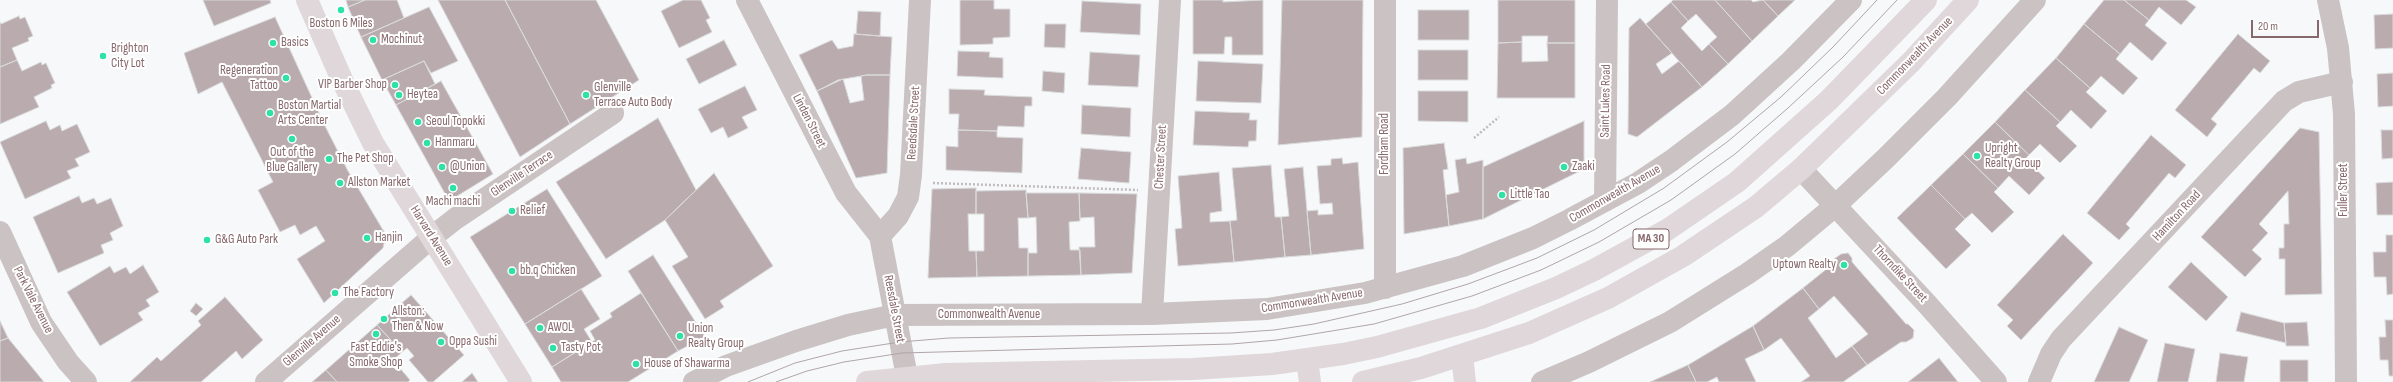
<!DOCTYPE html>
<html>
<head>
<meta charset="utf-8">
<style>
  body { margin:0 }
  #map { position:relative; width:2393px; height:382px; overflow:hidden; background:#f6f8f9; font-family:"Sofia Sans Condensed",sans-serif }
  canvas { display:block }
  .scale { position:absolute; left:2251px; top:20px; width:68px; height:18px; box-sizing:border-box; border:2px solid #87686c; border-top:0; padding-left:5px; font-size:12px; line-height:14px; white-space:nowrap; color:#87686c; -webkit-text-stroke:3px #fff; paint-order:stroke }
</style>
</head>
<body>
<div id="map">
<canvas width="2393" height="382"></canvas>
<div class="scale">20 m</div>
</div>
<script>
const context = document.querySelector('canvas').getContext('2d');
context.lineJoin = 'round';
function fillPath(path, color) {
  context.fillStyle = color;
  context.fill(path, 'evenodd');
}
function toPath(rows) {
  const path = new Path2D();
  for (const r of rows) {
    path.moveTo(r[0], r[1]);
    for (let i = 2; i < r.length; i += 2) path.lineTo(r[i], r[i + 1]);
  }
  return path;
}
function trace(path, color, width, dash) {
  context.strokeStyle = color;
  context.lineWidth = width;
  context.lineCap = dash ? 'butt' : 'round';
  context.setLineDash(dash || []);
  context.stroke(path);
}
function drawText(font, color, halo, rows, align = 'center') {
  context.font = font + ' "Sofia Sans Condensed",sans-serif';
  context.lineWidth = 4;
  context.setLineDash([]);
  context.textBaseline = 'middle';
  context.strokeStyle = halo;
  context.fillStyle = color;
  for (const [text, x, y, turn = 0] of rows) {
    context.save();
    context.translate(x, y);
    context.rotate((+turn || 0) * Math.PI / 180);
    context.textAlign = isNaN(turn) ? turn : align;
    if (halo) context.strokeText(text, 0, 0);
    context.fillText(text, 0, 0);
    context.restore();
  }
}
const building = toPath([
  [203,0,270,0,271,3,214,26,203,0],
  [346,0,365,0,348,7,346,0],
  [365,0,397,0,404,18,361,37,348,7,365,0],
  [438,0,505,0,570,124,520,157,438,0],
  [505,0,596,0,639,80,570,124,505,0],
  [683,0,701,0,710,18,706,20,712,32,679,48,661,11,683,0],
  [960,0,994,0,994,9,1010,9,1010,37,993,38,993,44,960,45,960,0],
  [1193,0,1223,0,1223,2,1263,0,1263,55,1232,55,1232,37,1225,37,1224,54,1193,54,1193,0],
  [1282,0,1363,0,1362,137,1278,145,1282,0],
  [1498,0,1575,0,1575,43,1547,43,1548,36,1522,36,1522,42,1498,43,1498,0],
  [1673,0,1715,0,1752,41,1728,64,1709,44,1717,37,1696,14,1688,21,1671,2,1673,0],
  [1715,0,1751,0,1753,2,1763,0,1778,16,1752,41,1715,0],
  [1763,0,1795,0,1778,16,1763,0],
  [2104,0,2124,0,2149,20,2145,25,2167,43,2152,61,2130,42,2120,54,2084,24,2104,0],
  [2124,0,2186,0,2196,7,2181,25,2159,7,2149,20,2124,0],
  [1082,1,1141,4,1140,35,1080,32,1082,1],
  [1671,2,1688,21,1681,28,1702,51,1709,44,1728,64,1702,87,1646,24,1671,2],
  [429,7,458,61,431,73,424,61,382,80,361,37,429,7],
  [1418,10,1469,10,1469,40,1418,40,1418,10],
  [858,11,881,12,880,36,856,34,858,11],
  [2393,14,2393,48,2375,49,2374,15,2393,14],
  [19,16,20,19,25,17,33,36,28,38,29,41,12,48,17,60,0,67,0,22,1,24,19,16],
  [275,17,324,124,348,171,386,235,383,248,324,303,297,259,325,241,316,226,300,235,295,225,280,232,258,190,273,182,222,82,198,94,184,53,275,17],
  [1640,18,1672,53,1656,64,1662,74,1679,61,1702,87,1637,137,1628,134,1629,28,1640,18],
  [1045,24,1066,24,1065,48,1044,47,1045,24],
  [2084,24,2120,54,2116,59,2138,78,2123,95,2101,76,2090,88,2056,58,2084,24],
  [854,34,892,37,890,75,867,75,838,80,817,91,799,55,832,40,838,49,853,46,854,34],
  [2238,34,2270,61,2260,73,2254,68,2211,119,2217,124,2207,137,2175,110,2238,34],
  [724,40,737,65,699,84,686,59,724,40],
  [1522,42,1522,62,1548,61,1547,43,1575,43,1575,98,1497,98,1498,43,1522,42],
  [1418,50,1468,50,1468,80,1418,80,1418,50],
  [958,51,990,52,989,57,1003,58,1003,78,957,76,958,51],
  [1090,52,1140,55,1138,87,1088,85,1090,52],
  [2056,58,2090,88,2086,92,2107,111,2091,129,2071,110,2060,122,2025,90,2056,58],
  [17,60,22,71,41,62,42,65,46,63,55,83,51,85,52,88,34,97,39,107,0,124,0,67,17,60],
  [424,61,435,84,396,105,382,80,424,61],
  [1198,61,1263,64,1261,103,1196,101,1198,61],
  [1043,71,1065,73,1064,93,1042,91,1043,71],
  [2393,73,2393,106,2378,107,2377,74,2393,73],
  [867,75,890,75,887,173,856,178,817,91,843,79,850,103,864,100,861,76,867,75],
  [441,81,493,174,449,201,396,105,441,81],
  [745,86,757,110,742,117,748,128,728,138,723,127,711,133,698,109,745,86],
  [949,89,985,90,984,95,1032,97,1032,106,1025,106,1024,127,998,126,997,131,958,130,959,114,949,114,949,89],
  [2025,90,2060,122,2056,126,2077,146,2060,163,2040,144,2029,155,1995,122,2025,90],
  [1418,91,1468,91,1468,122,1418,121,1418,91],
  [1082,105,1131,108,1130,137,1081,134,1082,105],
  [1195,111,1250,113,1249,120,1257,120,1256,141,1249,141,1248,147,1193,145,1195,111],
  [658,118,696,190,665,220,606,259,556,182,658,118],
  [46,121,50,130,60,125,62,131,77,124,90,152,75,159,79,166,67,171,71,178,25,199,0,142,46,121],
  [1584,121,1584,166,1580,171,1483,219,1483,167,1584,121],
  [1995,122,2029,155,2025,159,2045,178,2029,195,2009,176,1998,188,1963,154,1995,122],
  [2300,128,2319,132,2322,294,2285,295,2285,259,2279,259,2279,248,2284,248,2284,224,2289,224,2288,191,2259,224,2268,233,2252,250,2262,259,2245,277,2201,237,2300,128],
  [958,130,997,131,997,137,1023,138,1022,173,946,170,946,146,958,147,958,130],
  [2381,130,2393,130,2393,158,2382,159,2381,130],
  [2151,135,2186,165,2175,178,2169,173,2126,224,2130,228,2119,240,2087,213,2151,135],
  [1444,143,1448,169,1443,170,1449,226,1404,234,1403,148,1444,143],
  [1081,148,1131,152,1129,183,1078,179,1081,148],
  [1963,154,1998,188,1994,192,2014,212,1992,233,1972,213,1965,219,1931,185,1963,154],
  [1342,158,1343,164,1358,162,1364,249,1311,255,1307,211,1318,210,1318,215,1333,214,1332,203,1320,204,1317,166,1331,165,1331,159,1342,158],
  [1466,158,1467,164,1483,160,1483,219,1449,226,1446,195,1459,192,1455,160,1466,158],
  [1271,165,1275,217,1281,217,1285,257,1234,262,1230,221,1237,220,1232,168,1271,165],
  [1303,167,1311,255,1285,257,1281,217,1289,216,1284,169,1303,167],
  [1219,172,1222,211,1210,213,1210,222,1230,221,1234,262,1178,266,1175,229,1182,228,1178,176,1219,172],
  [714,173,773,266,720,301,724,307,705,319,672,266,688,257,665,220,714,173],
  [2393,182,2393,215,2377,215,2376,183,2393,182],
  [1931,185,1965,219,1955,229,1971,245,1946,269,1897,218,1931,185],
  [976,188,976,214,968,214,969,251,976,251,977,277,928,278,932,189,976,188],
  [547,189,602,276,525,324,470,237,547,189],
  [1026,190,1028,218,1018,218,1019,248,1028,248,1028,276,977,277,976,251,984,251,984,214,976,214,976,191,1026,190],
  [1026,193,1079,193,1080,221,1069,222,1070,250,1080,250,1081,275,1028,276,1028,253,1037,253,1036,217,1028,218,1026,193],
  [1079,193,1137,194,1132,273,1081,275,1079,247,1095,247,1094,217,1080,218,1079,193],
  [79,196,82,203,94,198,97,204,111,198,123,226,110,233,113,240,101,245,104,253,58,273,33,217,79,196],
  [2063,234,2093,263,2021,340,2007,326,2013,320,1997,305,2063,234],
  [2386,235,2393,235,2393,294,2387,295,2386,277,2374,277,2373,252,2386,252,2386,235],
  [1848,253,1852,258,1852,262,1906,324,1908,324,1914,330,1913,338,1906,342,1901,342,1867,365,1852,346,1868,334,1834,296,1819,309,1803,288,1834,263,1834,259,1841,254,1848,253],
  [653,255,705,337,678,351,628,271,653,255],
  [2191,262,2228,297,2206,321,2168,287,2191,262],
  [143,265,159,292,146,300,150,306,138,313,143,320,100,346,67,292,110,266,114,273,126,267,130,274,143,265],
  [1803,288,1819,309,1808,318,1836,358,1852,346,1867,365,1843,382,1801,382,1810,376,1781,338,1764,350,1753,326,1803,288],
  [581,289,600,319,584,329,592,342,552,367,525,324,581,289],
  [641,293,678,351,628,382,561,382,552,367,595,340,590,331,612,317,610,313,641,293],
  [411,295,464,355,433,382,428,382,409,360,414,356,407,348,402,352,377,325,411,295],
  [225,297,263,340,242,359,236,351,201,382,130,382,157,357,161,361,201,325,198,321,225,297],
  [196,303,203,309,196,316,190,311,196,303],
  [2241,312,2284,323,2286,343,2236,331,2241,312],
  [2385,320,2393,320,2393,376,2389,376,2388,360,2380,360,2379,337,2386,337,2385,320],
  [0,321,8,338,0,341,0,321],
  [2307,322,2309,346,2286,346,2284,323,2307,322],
  [377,325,402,352,390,363,396,370,399,367,410,380,408,382,337,382,326,370,377,325],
  [1753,326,1764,350,1745,359,1756,382,1719,382,1717,377,1707,382,1696,382,1688,365,1753,326],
  [2119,327,2148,340,2129,382,2094,382,2119,327],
  [8,338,44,382,0,382,0,341,8,338],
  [2165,343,2195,349,2188,382,2157,382,2165,343],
  [2220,353,2248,357,2244,382,2216,382,2220,353],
  [1939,358,1958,382,1908,382,1939,358],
  [2280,360,2308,360,2308,382,2280,382,2280,360],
  [1688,365,1696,382,1650,382,1688,365],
  [326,370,337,382,312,382,326,370],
  [472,373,478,382,462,382,472,373]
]);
fillPath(building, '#b9abae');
trace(building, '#d9dadb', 1);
trace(toPath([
  [1474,138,1499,117],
  [933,183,1138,190]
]), '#c2bcbd', 2.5, [2, 2]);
trace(toPath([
  [747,0,846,193,880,236,908,382],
  [1385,0,1385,288],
  [2328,0,2338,48,2344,114,2346,382],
  [1801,169,1927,304,1996,382],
  [1605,201,1607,0],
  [0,232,41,322,68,362,86,382],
  [880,236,898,216,908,197,911,175,920,0],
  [1152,314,1170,0],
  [266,382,432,237,455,219,613,113],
  [694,382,726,366,796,341,848,325,895,315,1152,314,1267,309,1365,293,1463,266,1533,238,1569,220,1638,183,1671,161,1732,115,1791,61,1851,0],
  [1542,382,1589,362,1670,322,1747,274,1787,246,1835,206,1886,158,1947,97,2035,0],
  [2039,382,2051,354,2061,339,2284,101,2299,92,2342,82]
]), '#cac2c3', 22);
trace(toPath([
  [307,0,343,82,373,143,521,382],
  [1462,356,1465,382],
  [1307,360,1310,382],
  [867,382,946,374,1193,369,1272,364,1343,354,1377,347,1481,318,1556,288,1594,270,1667,230,1737,182,1829,100,1926,0],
  [1363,382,1421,368,1529,333,1608,298,1683,256,1756,207,1801,169,1911,62,1968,0]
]), '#dfd7d9', 22);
trace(toPath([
  [748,382,795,363,842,351,900,342,949,338,1231,333,1274,330,1314,324,1402,304,1468,284,1537,258,1594,230,1664,188,1727,142,1781,97,1833,47,1877,0],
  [776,382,807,371,844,362,902,353,1232,344,1277,340,1374,324,1472,296,1541,270,1599,242,1671,200,1735,154,1788,108,1843,57,1897,0]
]), '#b1a5a7', 1);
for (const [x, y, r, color] of [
  [341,10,4,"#2de2a7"],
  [373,40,4,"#2de2a7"],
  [273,43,4,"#2de2a7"],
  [103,56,4,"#2de2a7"],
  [286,78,4,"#2de2a7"],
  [395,85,4,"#2de2a7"],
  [399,95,4,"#2de2a7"],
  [586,95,4,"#2de2a7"],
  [270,113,4,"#2de2a7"],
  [418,122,4,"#2de2a7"],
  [292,139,4,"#2de2a7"],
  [427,143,4,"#2de2a7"],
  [1977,156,4,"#2de2a7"],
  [329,159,4,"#2de2a7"],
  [442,167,4,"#2de2a7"],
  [1564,167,4,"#2de2a7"],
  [340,183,4,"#2de2a7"],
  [453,188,4,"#2de2a7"],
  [1502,195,4,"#2de2a7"],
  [512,211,4,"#2de2a7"],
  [367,238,4,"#2de2a7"],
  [207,240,4,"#2de2a7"],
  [1844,265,4,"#2de2a7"],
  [512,271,4,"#2de2a7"],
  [335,293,4,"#2de2a7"],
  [384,319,4,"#2de2a7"],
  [540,328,4,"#2de2a7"],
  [376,334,4,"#2de2a7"],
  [680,336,4,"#2de2a7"],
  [441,342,4,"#2de2a7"],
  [553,348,4,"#2de2a7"],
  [636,364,4,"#2de2a7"]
]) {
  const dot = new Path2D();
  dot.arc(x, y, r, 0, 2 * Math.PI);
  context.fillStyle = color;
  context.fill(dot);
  trace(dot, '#fff', 1.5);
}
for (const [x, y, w] of [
  [1651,239,36]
]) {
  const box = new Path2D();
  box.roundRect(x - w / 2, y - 10, w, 20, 3);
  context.fillStyle = '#fff';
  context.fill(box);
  trace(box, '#87686c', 1);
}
drawText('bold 12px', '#87686c', null, [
  ["MA 30",1651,239]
]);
drawText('13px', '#87686c', '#fff', [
  ["Boston 6 Miles",341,24,"center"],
  ["Mochinut",381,40],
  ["Basics",281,43],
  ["Brighton",111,49],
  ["City Lot",111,64],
  ["Regeneration",278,71,"right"],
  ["Tattoo",278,86,"right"],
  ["VIP Barber Shop",387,85,"right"],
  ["Glenville",594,88],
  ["Terrace Auto Body",594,103],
  ["Heytea",407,95],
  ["Boston Martial",278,106],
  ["Arts Center",278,121],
  ["Seoul Topokki",426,122],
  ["Hanmaru",435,143],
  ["Upright",1985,149],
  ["Realty Group",1985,164],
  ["Out of the",292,153,"center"],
  ["Blue Gallery",292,168,"center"],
  ["The Pet Shop",337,159],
  ["@Union",450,167],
  ["Zaaki",1572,167],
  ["Allston Market",348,183],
  ["Little Tao",1510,195],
  ["Machi machi",453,202,"center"],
  ["Relief",520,211],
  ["Hanjin",375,238],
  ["G&G Auto Park",215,240],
  ["Uptown Realty",1836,265,"right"],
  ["bb.q Chicken",520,271],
  ["The Factory",343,293],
  ["Allston:",392,312],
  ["Then & Now",392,327],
  ["AWOL",548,328],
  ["Union",688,329],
  ["Realty Group",688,344],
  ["Oppa Sushi",449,342],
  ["Fast Eddie's",376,348,"center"],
  ["Smoke Shop",376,363,"center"],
  ["Tasty Pot",561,348],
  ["House of Shawarma",644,364]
], 'left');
drawText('13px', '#87686c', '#fff', [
  ["Commonwealth Avenue",1915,56,-46],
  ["Saint Lukes Road",1606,101,-89],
  ["Linden Street",809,121,63],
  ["Reedsdale Street",914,123,-87],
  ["Fordham Road",1385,144,-90],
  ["Chester Street",1161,157,-87],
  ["Glenville Terrace",522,174,-34],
  ["Fuller Street",2344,190,-90],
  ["Commonwealth Avenue",1615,194,-30],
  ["Hamilton Road",2177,216,-47],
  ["Harvard Avenue",431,236,58],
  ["Thorndike Street",1900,274,47],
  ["Park Vale Avenue",33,300,63],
  ["Commonwealth Avenue",1312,301,-9],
  ["Reesdale Street",894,309,79],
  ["Commonwealth Avenue",989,315],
  ["Glenville Avenue",312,341,-41]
]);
</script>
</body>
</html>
